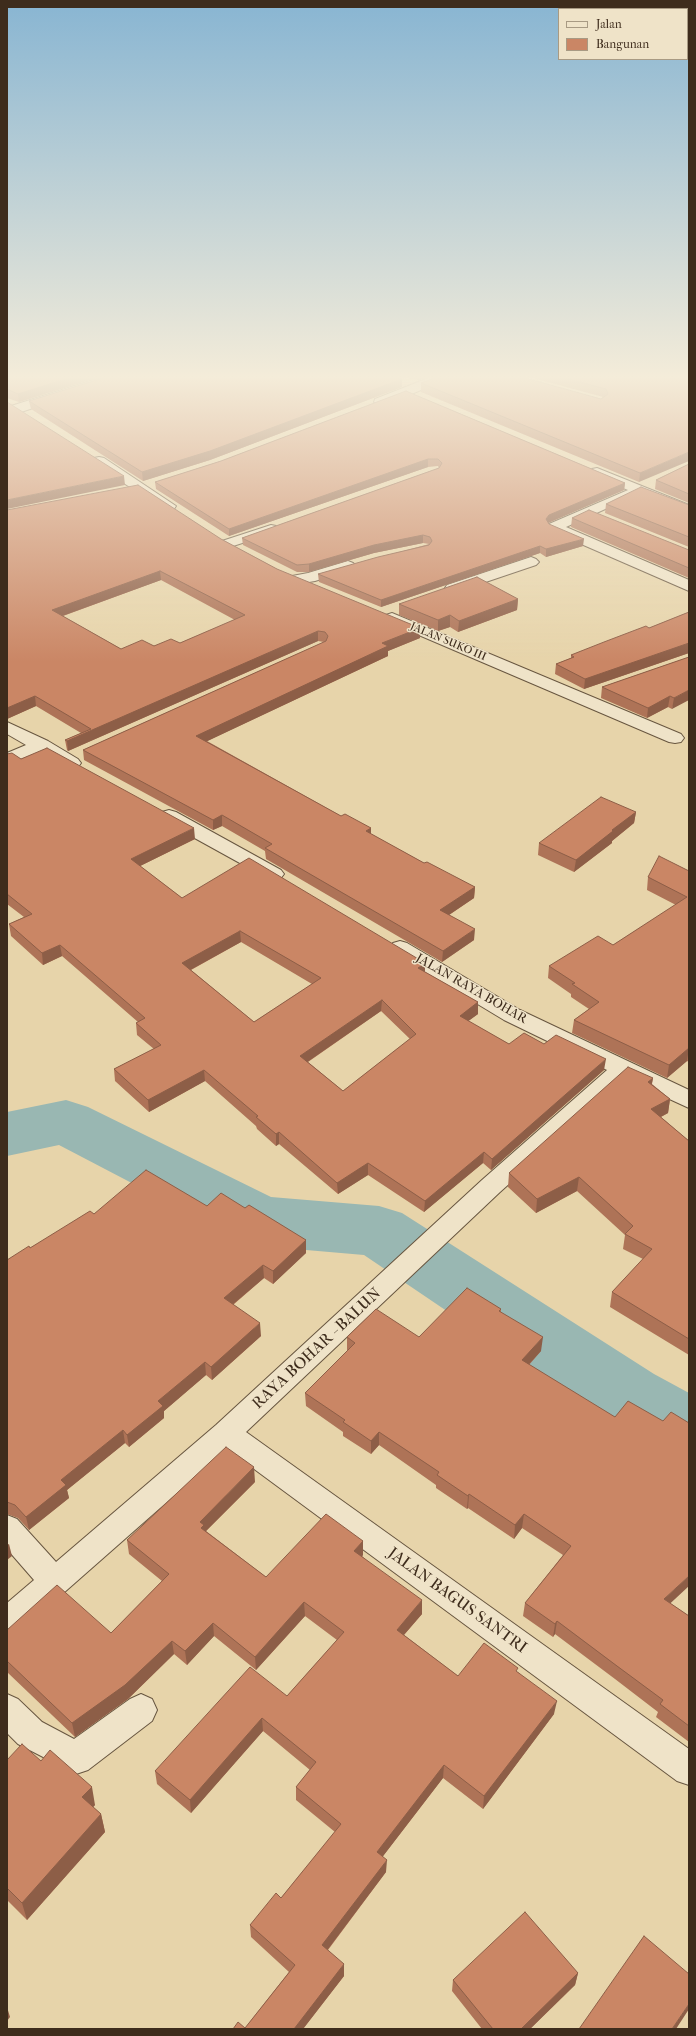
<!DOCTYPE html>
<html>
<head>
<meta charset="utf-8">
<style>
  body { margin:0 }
  #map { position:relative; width:696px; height:2036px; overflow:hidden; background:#e7d4aa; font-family:"IM FELL French Canon",serif }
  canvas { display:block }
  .frame { position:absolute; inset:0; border:8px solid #3e2c1c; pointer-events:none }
  .legend { position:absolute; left:558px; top:8px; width:130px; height:52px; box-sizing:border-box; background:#efe3c8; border:1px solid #a89a83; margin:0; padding:5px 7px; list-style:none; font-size:12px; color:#3e2c1c }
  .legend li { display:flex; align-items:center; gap:8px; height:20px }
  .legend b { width:20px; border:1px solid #a89a83 }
</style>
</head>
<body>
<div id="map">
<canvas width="696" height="2036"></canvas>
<div class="frame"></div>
<ul class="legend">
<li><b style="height:5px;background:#efe3c8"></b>Jalan</li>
<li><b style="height:11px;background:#ca8665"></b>Bangunan</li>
</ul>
</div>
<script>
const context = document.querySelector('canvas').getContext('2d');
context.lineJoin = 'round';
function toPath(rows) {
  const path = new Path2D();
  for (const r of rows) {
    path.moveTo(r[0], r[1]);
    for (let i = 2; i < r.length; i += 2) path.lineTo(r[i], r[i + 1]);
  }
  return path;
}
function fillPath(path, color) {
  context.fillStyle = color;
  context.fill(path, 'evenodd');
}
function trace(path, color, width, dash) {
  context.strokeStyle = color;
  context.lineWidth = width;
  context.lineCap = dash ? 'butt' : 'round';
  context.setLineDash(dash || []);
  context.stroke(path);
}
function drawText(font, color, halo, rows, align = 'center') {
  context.font = font + ' "IM FELL French Canon",serif';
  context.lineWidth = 3;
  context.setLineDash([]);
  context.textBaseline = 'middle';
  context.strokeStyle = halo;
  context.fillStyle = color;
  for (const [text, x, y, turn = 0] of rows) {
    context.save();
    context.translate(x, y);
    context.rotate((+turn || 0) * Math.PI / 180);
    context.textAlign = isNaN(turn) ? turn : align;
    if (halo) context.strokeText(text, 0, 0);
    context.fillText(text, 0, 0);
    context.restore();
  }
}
fillPath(toPath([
  [66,1100,88,1107,271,1197,379,1206,402,1213,654,1374,689,1393,689,1460,663,1451,602,1416,364,1255,260,1246,237,1238,59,1145,7,1156,7,1112,66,1100]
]), '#99b7b2');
const minor = toPath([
  [103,377,120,377,118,380,21,412,16,413,10,409,11,406,103,377],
  [431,377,447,377,445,380,385,405,380,406,374,402,375,399,431,377],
  [99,457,104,458,176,506,174,509,164,509,94,464,92,461,94,458,99,457],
  [597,468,689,505,689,514,638,494,566,527,689,580,689,591,549,530,547,527,549,524,628,490,592,475,590,472,592,469,597,468],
  [271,525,276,526,278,529,276,532,227,548,222,547,220,544,222,541,271,525],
  [531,557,536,559,539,562,536,565,459,591,447,591,445,588,447,585,531,557],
  [348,561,353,563,356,566,353,569,315,581,297,584,292,582,289,579,292,576,308,573,348,561],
  [392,613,681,734,684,738,681,742,675,743,669,742,386,621,384,618,386,615,392,613],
  [7,722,48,741,78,759,81,763,78,767,72,768,66,767,40,752,7,764,7,753,26,745,7,734,7,722],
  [169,810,176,812,281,870,284,874,281,878,274,880,267,878,162,820,160,816,162,812,169,810],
  [400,941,407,943,520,1010,689,1090,689,1108,626,1079,500,1192,246,1432,689,1749,689,1785,677,1781,227,1449,18,1633,7,1637,7,1603,34,1580,7,1549,7,1515,17,1519,56,1562,216,1425,482,1180,607,1070,504,1020,393,953,390,948,393,943,400,941],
  [7,1694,18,1699,42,1722,74,1739,130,1699,141,1694,152,1699,157,1710,152,1721,88,1770,76,1774,18,1744,7,1733,7,1694]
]);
trace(minor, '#685640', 2);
fillPath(minor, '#efe3c8');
fillPath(toPath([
  [7,377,99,377,19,402,7,398],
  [399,377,428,377,419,380],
  [529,377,689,377,639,482,421,392,421,383,601,399,603,397],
  [402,387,210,460,143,481,31,409,29,401],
  [406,391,625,483,624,490,548,523,549,524,583,546,546,557,540,553,381,607,319,582,318,574,429,544,423,543,374,553,309,572,297,572,243,545,242,538,439,468,438,466,428,467,229,536,156,489,155,482,221,461],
  [689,464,689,503,655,489,656,480],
  [606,504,689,505,689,547,605,513],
  [7,510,221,539,277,569,420,638,388,651,388,656,207,741,341,816,371,828,371,834,424,863,475,887,474,898,449,915,474,940,442,962,266,859,265,851,222,826,213,830,84,760,83,750,324,642,318,641,68,751,67,750,65,740,81,733,36,706,7,719],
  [161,580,235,620,180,643,121,649,63,616],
  [572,518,689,550,689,578,571,527],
  [518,599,517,610,458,632,450,627,438,631,399,615,399,604],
  [689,612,689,653,584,689,555,674,556,664,571,658,571,655,649,628],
  [689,657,672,709,668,707,647,718,601,698,602,687],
  [7,754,21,759,195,839,140,866,182,898,425,972,478,1002,478,1014,468,1021,509,1044,544,1044,604,1070,491,1170,483,1163,424,1212,368,1175,338,1194,279,1144,276,1146,257,1129,256,1126,205,1081,149,1112,115,1081,114,1069,154,1049,137,1035,136,1023,138,1022,62,956,43,965,11,936,9,924,24,917,7,904],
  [241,942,312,984,254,1022,191,970],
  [381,1011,410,1039,343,1091,308,1062],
  [636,812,634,823,612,841,612,843,574,872,538,855,539,843],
  [689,871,689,1062,687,1061,667,1078,572,1033,574,1020,589,1009,571,997,571,994,548,978,549,966,613,945,676,905,647,890,648,877],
  [653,1078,652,1084,670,1099,668,1113,661,1117,689,1141,689,1355,610,1307,612,1292,643,1259,623,1249,625,1235,577,1191,536,1213,508,1187,509,1173],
  [207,1206,245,1208,306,1240,306,1253,273,1284,264,1278,233,1305,261,1336,212,1380,206,1375,164,1411,164,1418,129,1447,125,1443,67,1490,69,1498,29,1530,18,1518,7,1514,7,1260,94,1214],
  [501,1309,501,1312,541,1351,529,1365,670,1603,689,1616,689,1742,656,1717,658,1712,615,1679,555,1634,553,1637,523,1616,525,1603,563,1555,522,1528,514,1539,468,1508,467,1509,436,1488,436,1485,379,1445,371,1454,343,1436,343,1432,306,1406,305,1393,347,1351,347,1337,419,1337],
  [255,1482,206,1531,266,1577,363,1541,363,1555,362,1556,422,1614,404,1635,458,1676,518,1672,554,1714,483,1809,443,1778,383,1856,386,1872,328,1950,344,1976,303,2029,233,2029,245,2028,289,1972,251,1937,250,1925,281,1898,335,1832,296,1800,296,1787,310,1770,263,1731,191,1813,157,1784,155,1771,287,1696,337,1640,305,1616,256,1670,214,1636,187,1665,174,1654,128,1699,75,1737,7,1672,7,1630,111,1633,162,1581,129,1554,127,1540],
  [7,1760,41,1761,95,1805,93,1807,101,1814,105,1832,27,1920,7,1900],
  [578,1973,575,1985,530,2029,482,2029,452,1991,453,1980]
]), '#ae7357');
fillPath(toPath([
  [72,377,99,377,19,402,18,394],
  [419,377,428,377,419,380],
  [402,379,402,387,210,460,143,481,142,472],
  [689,452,689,461,639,482,640,473],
  [428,459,428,467,229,536,229,529],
  [124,476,125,485,7,509,7,500],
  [625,483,624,490,548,523,546,519,549,515],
  [423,535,423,543,374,553,309,572,309,564,374,545],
  [584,539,583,546,546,557,546,549],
  [540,546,540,553,381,607,381,600],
  [160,571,161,580,54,619,52,610],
  [518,599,517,610,458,632,459,621],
  [450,615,450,627,438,631,438,620],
  [420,628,420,638,388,651,388,656,197,746,196,736,382,643],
  [318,631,318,641,68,751,67,741],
  [689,643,689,653,584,689,585,679],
  [689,690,689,700,672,709,674,698],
  [35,696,36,706,7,719,7,708],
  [670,696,668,707,647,718,648,708],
  [636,812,634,823,612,841,612,843,574,872,576,860,612,830],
  [222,815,222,826,213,830,213,820],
  [194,828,195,839,132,870,131,859],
  [371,828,371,839,366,831],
  [475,887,474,898,440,921,440,910],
  [475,929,474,940,442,962,443,951],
  [240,931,241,942,183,974,182,963],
  [60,945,62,956,43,965,42,953],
  [425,963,425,974,418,968],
  [382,1000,381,1011,300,1067,300,1056],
  [478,1002,478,1014,459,1028,460,1016],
  [689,1048,687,1061,667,1078,669,1065],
  [606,1059,604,1070,491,1170,492,1159],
  [204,1070,205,1081,149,1112,148,1100],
  [653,1078,650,1092,648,1082],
  [670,1099,668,1113,649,1123,651,1109],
  [279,1132,279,1144,276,1146,276,1134],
  [484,1152,483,1163,424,1212,425,1201],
  [368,1163,368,1175,338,1194,337,1183],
  [579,1177,577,1191,536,1213,537,1199],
  [306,1240,306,1253,273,1284,273,1271],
  [263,1265,264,1278,225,1311,224,1298],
  [260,1323,261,1336,212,1380,211,1367],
  [543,1337,541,1351,520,1374,522,1360],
  [205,1362,206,1375,164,1411,164,1418,129,1447,127,1435,158,1401],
  [123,1430,125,1443,67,1490,69,1498,29,1530,26,1517,61,1480],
  [379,1432,379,1445,371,1454,371,1441],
  [254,1467,255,1482,204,1533,202,1542,200,1522],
  [469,1494,468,1508,467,1509,468,1496],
  [524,1514,522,1528,514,1539,515,1525],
  [363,1541,363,1555,354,1565,354,1551],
  [9,1544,12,1556,7,1560,7,1545],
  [689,1576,689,1586,661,1612,664,1599],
  [422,1600,422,1614,396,1644,397,1630],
  [304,1602,305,1616,256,1670,255,1657],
  [557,1621,555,1634,553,1637,555,1624],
  [213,1623,214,1636,187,1665,185,1651],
  [172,1641,174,1654,128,1699,75,1737,72,1723],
  [557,1701,554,1714,483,1809,484,1796],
  [262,1718,263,1731,191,1813,190,1800],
  [444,1765,443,1778,377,1864,377,1852],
  [92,1787,95,1805,86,1815,82,1797],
  [101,1814,105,1832,27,1920,22,1903],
  [387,1860,386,1872,322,1957,322,1945],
  [344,1964,344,1976,303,2029,294,2029],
  [578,1973,575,1985,530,2029,521,2029],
  [689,2004,689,2009,676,2029,672,2029],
  [7,2007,10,2017,7,2021]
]), '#8d5e47');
const building = toPath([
  [7,377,72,377,18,394,7,389,7,377],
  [106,377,391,377,402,379,210,451,142,472,29,401,106,377],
  [437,377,522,377,601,399,608,394,606,389,561,377,689,377,689,452,640,473,421,383,437,377],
  [406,391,625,483,549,515,546,519,549,524,584,539,546,549,540,546,381,600,318,574,378,557,429,545,432,541,430,537,423,535,374,545,309,564,297,565,242,538,439,468,442,463,438,459,428,459,229,529,155,482,221,461,406,391],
  [7,402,124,476,7,500,7,402],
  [689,464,689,494,656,480,689,464],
  [138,485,221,539,277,569,420,628,382,643,388,646,196,736,341,816,345,814,371,828,366,831,424,863,427,862,475,887,440,910,475,929,443,951,265,848,272,844,222,815,213,820,83,750,326,641,328,636,325,632,318,631,67,741,65,740,91,729,35,696,7,708,7,510,138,485],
  [160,571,245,615,180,643,171,639,154,646,142,640,121,649,52,610,160,571],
  [641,487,689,505,689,537,606,504,641,487],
  [589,510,689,550,689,568,572,518,589,510],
  [477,577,518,599,459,621,450,615,438,620,399,604,477,577],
  [689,612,689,643,585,679,556,664,574,657,571,655,604,642,646,626,649,628,689,612],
  [689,657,689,690,674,698,670,696,648,708,602,687,689,657],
  [47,748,194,828,131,859,182,898,249,858,425,963,418,968,478,1002,460,1016,509,1044,524,1033,544,1044,556,1035,606,1059,492,1159,484,1152,425,1201,368,1163,337,1183,279,1132,276,1134,256,1117,258,1116,204,1070,148,1100,114,1069,161,1045,136,1023,145,1018,60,945,42,953,9,924,32,914,7,894,7,754,12,753,21,759,47,748],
  [240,931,321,978,254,1022,182,963,240,931],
  [382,1000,416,1034,343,1091,300,1056,382,1000],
  [601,797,636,812,612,830,613,831,576,860,539,843,601,797],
  [659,856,689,871,689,1048,669,1065,574,1020,599,1002,572,984,575,983,549,966,598,936,613,945,687,897,648,877,659,856],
  [628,1067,653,1078,648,1082,670,1099,651,1109,689,1141,689,1339,612,1292,652,1249,625,1234,633,1226,579,1177,537,1199,509,1173,628,1067],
  [146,1170,207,1206,221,1193,245,1208,249,1205,306,1240,273,1271,263,1265,224,1298,260,1323,211,1367,205,1362,158,1401,163,1406,127,1435,123,1430,61,1480,66,1485,26,1517,15,1505,7,1502,7,1260,29,1246,30,1248,90,1211,94,1214,146,1170],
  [467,1288,501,1309,499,1311,543,1337,522,1360,615,1417,628,1401,663,1421,671,1412,689,1423,689,1576,664,1599,689,1616,689,1726,660,1704,663,1700,617,1666,557,1621,555,1624,525,1603,571,1546,524,1514,515,1525,469,1494,468,1496,437,1475,439,1472,379,1432,371,1441,343,1422,345,1420,305,1393,355,1343,347,1337,376,1309,419,1337,467,1288],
  [226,1447,254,1467,200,1522,204,1525,201,1528,266,1577,326,1514,363,1541,354,1551,422,1600,397,1630,458,1676,484,1643,518,1668,516,1671,557,1701,484,1796,444,1765,377,1852,387,1860,322,1945,344,1964,294,2029,233,2029,238,2022,245,2028,295,1965,250,1925,276,1893,281,1898,341,1824,296,1787,316,1762,262,1718,190,1800,155,1771,250,1667,287,1696,344,1632,304,1602,255,1657,213,1623,185,1651,172,1641,125,1685,72,1723,7,1661,7,1630,57,1585,111,1633,169,1574,127,1540,226,1447],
  [22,1744,41,1761,50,1750,92,1787,82,1797,101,1814,22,1903,7,1888,7,1760,22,1744],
  [525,1912,578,1973,521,2029,493,2029,453,1980,525,1912],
  [644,1936,689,1974,689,2004,672,2029,579,2029,644,1936]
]);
fillPath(building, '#ca8665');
trace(building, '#8d5e47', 1);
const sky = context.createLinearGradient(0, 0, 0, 662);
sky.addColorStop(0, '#88b5d2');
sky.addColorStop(0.57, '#f4ecd9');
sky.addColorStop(1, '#f4ecd900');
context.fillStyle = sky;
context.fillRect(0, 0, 696, 662);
drawText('11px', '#3e2c1c', '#efe3c8', [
  ["JALAN SUKO III",448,642,23]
]);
drawText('13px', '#3e2c1c', '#efe3c8', [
  ["JALAN RAYA BOHAR",471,989,30]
]);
drawText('16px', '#3e2c1c', '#efe3c8', [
  ["RAYA BOHAR - BALUN",317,1349,-43],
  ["JALAN BAGUS SANTRI",457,1601,36]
]);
</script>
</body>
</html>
